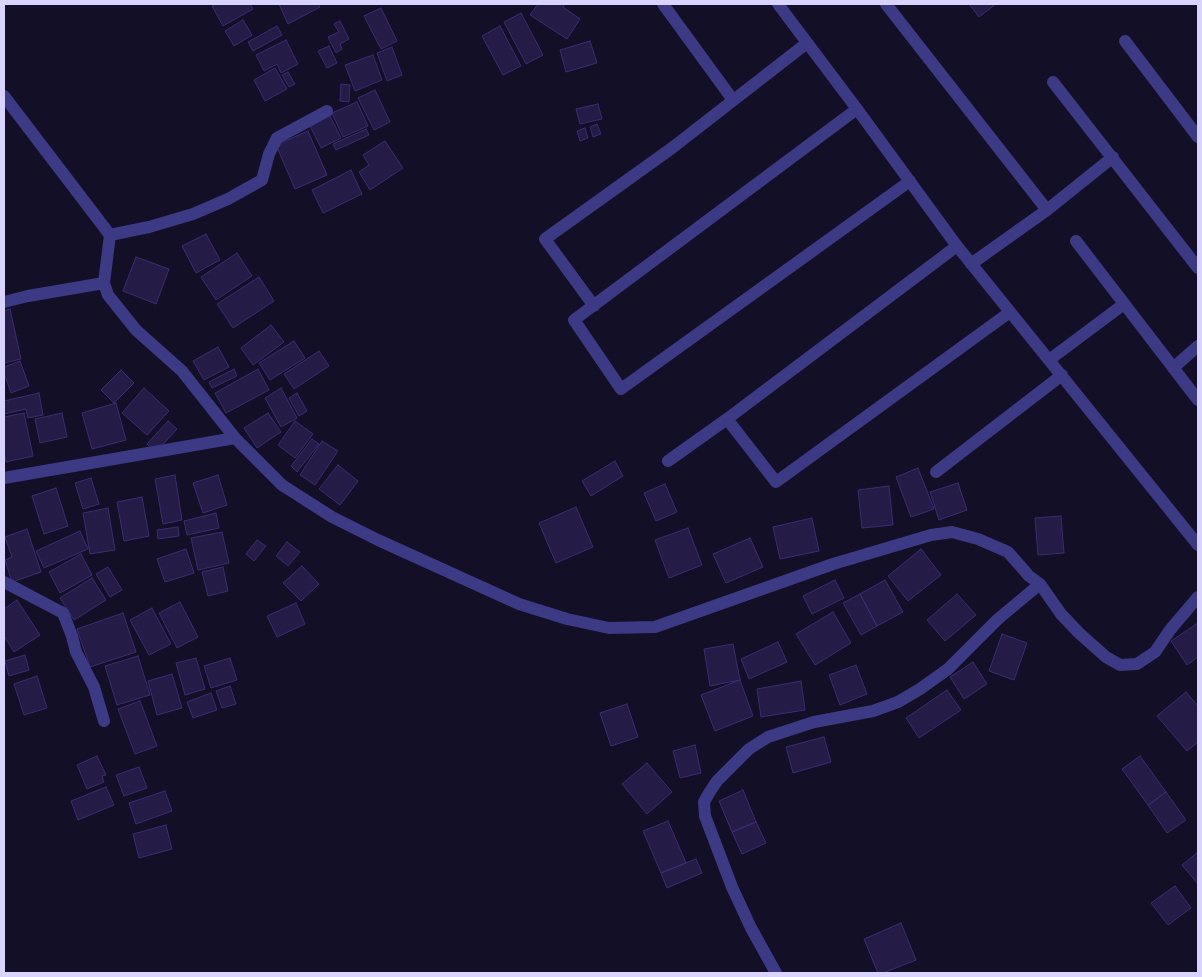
<!DOCTYPE html>
<html>
<head>
<meta charset="utf-8">
<style>
  body { margin:0 }
  #map { position:relative; width:1202px; height:977px; overflow:hidden; background:#130f26; font-family:"PT Sans",sans-serif }
  canvas { display:block }
  .frame { position:absolute; inset:0; border:5px solid #d9d4ff; pointer-events:none }
</style>
</head>
<body>
<div id="map">
<canvas width="1202" height="977"></canvas>
<div class="frame"></div>
</div>
<script>
const context = document.querySelector('canvas').getContext('2d');
context.lineJoin = 'round';
function fillPath(path, color) {
  context.fillStyle = color;
  context.fill(path, 'evenodd');
}
function toPath(rows) {
  const path = new Path2D();
  for (const r of rows) {
    path.moveTo(r[0], r[1]);
    for (let i = 2; i < r.length; i += 2) path.lineTo(r[i], r[i + 1]);
  }
  return path;
}
function trace(path, color, width, dash) {
  context.strokeStyle = color;
  context.lineWidth = width;
  context.lineCap = dash ? 'butt' : 'round';
  context.setLineDash(dash || []);
  context.stroke(path);
}
const building = toPath([
  [216,4,250,4,253,9,223,26,212,6,216,4],
  [279,4,318,4,320,7,288,24,279,4],
  [538,4,565,4,563,7,580,19,567,39,530,15,538,4],
  [969,4,996,4,979,17,969,4],
  [381,8,397,41,381,49,364,16,381,8],
  [521,13,543,55,526,64,504,22,521,13],
  [243,20,252,35,234,46,225,31,243,20],
  [340,21,349,39,340,44,342,49,336,53,328,37,339,32,334,24,340,21],
  [277,26,282,35,253,51,248,42,277,26],
  [500,26,521,66,503,75,482,36,500,26],
  [286,40,298,64,281,73,277,64,264,71,256,55,286,40],
  [590,41,597,63,566,72,560,50,590,41],
  [329,46,337,63,327,68,318,51,329,46],
  [392,47,402,75,387,81,377,53,392,47],
  [373,55,382,80,355,91,345,65,373,55],
  [275,68,287,89,265,101,254,80,275,68],
  [288,72,295,84,289,87,282,75,288,72],
  [341,84,350,85,349,102,340,101,341,84],
  [375,90,390,122,374,130,358,98,375,90],
  [357,102,368,126,343,137,332,113,357,102],
  [598,104,602,119,580,124,576,109,598,104],
  [329,114,341,138,321,148,309,124,329,114],
  [597,124,601,134,593,137,590,127,597,124],
  [585,128,588,138,580,141,577,131,585,128],
  [366,129,369,135,336,150,333,144,366,129],
  [308,131,327,175,295,189,276,145,308,131],
  [385,141,403,168,370,190,359,172,369,165,363,155,385,141],
  [351,170,362,194,323,213,312,190,351,170],
  [206,234,220,260,196,273,182,246,206,234],
  [237,253,252,276,216,300,201,277,237,253],
  [136,257,169,269,156,304,123,291,136,257],
  [259,277,274,301,233,328,217,304,259,277],
  [10,309,21,359,4,363,4,311,10,309],
  [271,325,284,342,253,365,241,348,271,325],
  [294,341,305,358,270,380,259,363,294,341],
  [218,347,229,367,204,380,193,361,218,347],
  [319,351,329,366,294,389,284,374,319,351],
  [20,361,29,386,11,393,4,373,4,367,20,361],
  [234,369,237,376,212,388,209,382,234,369],
  [258,369,269,390,226,413,215,393,258,369],
  [121,370,134,383,114,403,101,390,121,370],
  [144,388,169,411,147,435,122,413,144,388],
  [281,388,297,418,281,427,265,398,281,388],
  [39,393,43,415,28,418,26,409,4,414,4,401,39,393],
  [297,393,307,411,299,416,289,398,297,393],
  [116,403,126,440,92,449,82,413,116,403],
  [24,413,33,456,6,462,4,452,4,417,24,413],
  [62,413,67,437,40,443,35,419,62,413],
  [268,413,281,432,257,448,244,428,268,413],
  [168,421,177,429,156,452,147,444,168,421],
  [295,421,313,434,295,458,278,445,295,421],
  [312,439,319,444,297,472,291,466,312,439],
  [322,441,338,451,315,485,300,475,322,441],
  [615,461,623,476,591,496,582,481,615,461],
  [338,465,358,481,340,505,319,489,338,465],
  [918,468,934,509,911,517,896,477,918,468],
  [175,475,182,520,163,524,155,479,175,475],
  [218,475,227,505,203,513,193,483,218,475],
  [91,478,99,504,83,509,75,483,91,478],
  [958,483,967,510,939,520,930,492,958,483],
  [665,484,677,512,656,521,644,493,665,484],
  [889,486,893,525,862,528,858,490,889,486],
  [56,488,68,526,44,534,32,496,56,488],
  [142,497,149,536,124,541,117,502,142,497],
  [576,507,593,547,556,563,539,523,576,507],
  [108,508,115,550,90,554,83,513,108,508],
  [216,513,219,528,187,535,184,521,216,513],
  [1061,516,1064,553,1038,555,1035,518,1061,516],
  [812,518,819,551,780,559,773,527,812,518],
  [178,527,179,536,158,539,157,530,178,527],
  [688,528,702,565,669,578,655,540,688,528],
  [27,529,41,572,12,582,5,560,12,557,5,537,27,529],
  [80,531,88,549,44,568,36,551,80,531],
  [222,532,229,563,198,570,191,538,222,532],
  [750,538,763,567,726,583,713,554,750,538],
  [257,540,266,546,254,561,246,554,257,540],
  [287,542,300,552,288,566,276,556,287,542],
  [186,549,194,573,165,582,157,559,186,549],
  [921,549,941,575,908,601,888,576,921,549],
  [81,554,92,575,60,593,49,572,81,554],
  [302,566,319,584,301,601,283,583,302,566],
  [108,567,122,590,110,597,96,574,108,567],
  [223,567,228,591,208,596,202,572,223,567],
  [92,578,106,600,74,620,60,598,92,578],
  [835,580,844,598,812,614,803,596,835,580],
  [885,580,903,612,877,626,860,594,885,580],
  [860,594,877,626,861,635,843,603,860,594],
  [957,594,976,615,945,641,927,620,957,594],
  [17,600,40,635,14,652,4,636,4,609,17,600],
  [180,602,198,637,177,648,159,613,180,602],
  [296,603,305,624,277,637,267,616,296,603],
  [152,608,171,644,149,655,130,620,152,608],
  [833,612,851,643,815,665,796,634,833,612],
  [123,613,136,652,90,667,77,629,123,613],
  [1198,623,1198,657,1187,665,1171,641,1198,623],
  [1002,634,1027,643,1014,680,989,671,1002,634],
  [778,642,787,662,749,679,741,659,778,642],
  [733,644,740,680,710,686,704,649,733,644],
  [25,655,29,670,9,676,5,661,25,655],
  [138,656,150,695,117,705,105,666,138,656],
  [196,658,205,689,185,695,176,663,196,658],
  [230,658,237,680,211,688,204,666,230,658],
  [973,662,987,684,964,699,950,677,973,662],
  [856,665,867,694,840,705,829,675,856,665],
  [172,674,182,708,157,715,148,681,172,674],
  [37,676,47,708,24,715,14,684,37,676],
  [740,680,753,716,715,731,701,695,740,680],
  [801,681,805,710,761,717,757,689,801,681],
  [230,686,236,704,222,708,216,691,230,686],
  [947,690,961,710,919,738,906,718,947,690],
  [1186,692,1198,706,1198,742,1187,751,1157,716,1186,692],
  [211,693,217,710,193,718,187,702,211,693],
  [140,701,157,746,135,754,118,709,140,701],
  [627,704,638,737,611,746,600,713,627,704],
  [824,737,831,762,793,773,786,747,824,737],
  [695,745,701,773,680,778,673,751,695,745],
  [97,756,106,775,102,776,104,782,87,789,77,765,97,756],
  [1140,756,1166,792,1148,805,1122,769,1140,756],
  [647,763,672,792,647,814,622,784,647,763],
  [139,767,147,788,124,796,116,775,139,767],
  [106,787,114,805,78,820,71,801,106,787],
  [743,790,756,822,732,832,719,801,743,790],
  [165,791,172,811,136,824,129,803,165,791],
  [1166,792,1186,820,1167,833,1148,805,1166,792],
  [668,821,686,863,661,873,643,831,668,821],
  [756,822,766,843,742,854,732,832,756,822],
  [166,825,172,849,139,858,133,834,166,825],
  [1198,852,1198,884,1182,865,1198,852],
  [696,859,702,873,667,888,661,873,696,859],
  [1175,886,1191,908,1168,925,1151,903,1175,886],
  [901,923,916,960,883,973,878,973,864,939,901,923]
]);
fillPath(building, '#241b47');
trace(building, '#3b2d73', 1);
trace(toPath([
  [663,4,733,100],
  [778,4,857,109,957,246,1198,545],
  [886,4,1047,210],
  [1125,41,1198,137],
  [1053,82,1198,268],
  [4,96,110,235,104,283],
  [857,109,574,320,621,389,910,181],
  [110,235,149,227,193,214,228,199,262,180,269,154,277,138,327,111],
  [1076,241,1198,400],
  [957,246,727,419,776,482,1010,312],
  [971,264,1047,210,1113,157],
  [4,302,28,296,104,283,108,295,136,330,182,371,235,438,282,485,332,517,378,540,519,604,567,619,609,628,655,627,833,564,931,535,952,532,978,539,1008,552,1029,576,1040,584,1061,614,1079,633,1106,657,1120,665,1137,664,1155,652,1170,630,1198,597],
  [594,306,545,239,672,148,807,43],
  [1049,360,1124,304],
  [1173,368,1198,346],
  [668,461,727,419],
  [936,472,1062,375],
  [4,478,235,438],
  [4,582,63,613,72,636,76,652,94,687,104,721],
  [776,973,751,928,732,887,705,816,704,802,709,793,717,781,749,749,768,737,814,722,873,711,898,702,920,689,948,669,998,619,1040,584]
]), '#3d3a85', 12);
</script>
</body>
</html>
